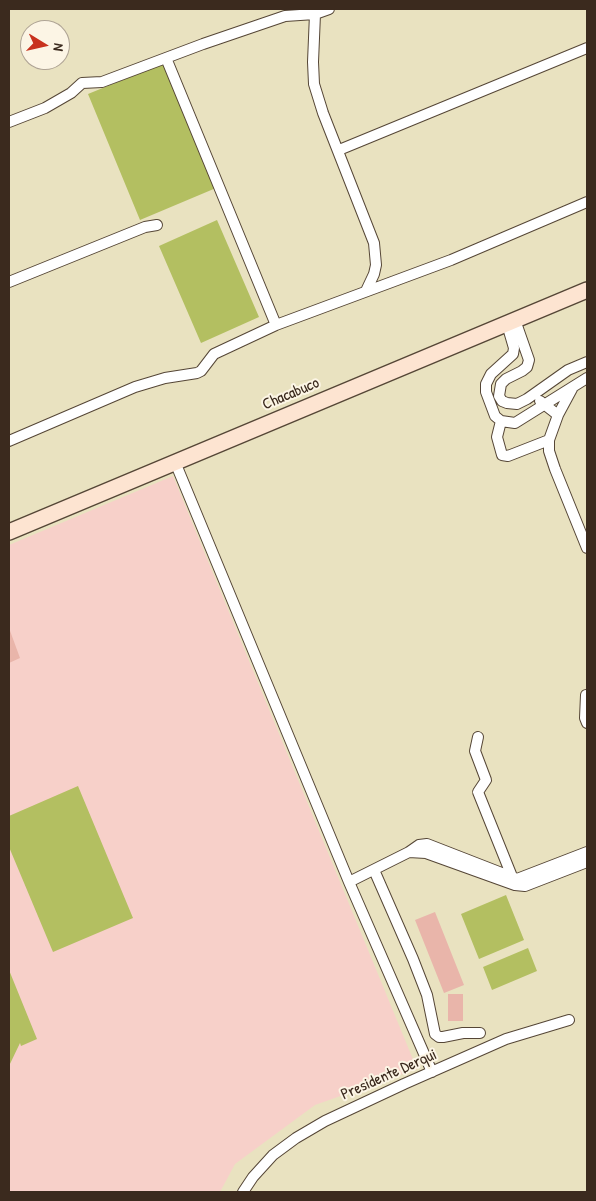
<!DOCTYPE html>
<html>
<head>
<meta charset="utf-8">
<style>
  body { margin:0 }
  #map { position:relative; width:596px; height:1201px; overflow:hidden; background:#e9e2c0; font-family:"Patrick Hand",sans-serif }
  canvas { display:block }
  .frame { position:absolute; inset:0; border:10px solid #3b2a1e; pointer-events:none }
  .north { position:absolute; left:20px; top:20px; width:50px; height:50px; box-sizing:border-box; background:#fcf5e5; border:1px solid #afa495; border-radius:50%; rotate:99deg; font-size:14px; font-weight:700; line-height:20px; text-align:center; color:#3b2a1e }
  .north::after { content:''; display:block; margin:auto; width:18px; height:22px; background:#c8321e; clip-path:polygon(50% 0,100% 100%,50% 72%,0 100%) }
</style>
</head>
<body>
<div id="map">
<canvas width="596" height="1201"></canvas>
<div class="frame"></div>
<div class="north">N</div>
</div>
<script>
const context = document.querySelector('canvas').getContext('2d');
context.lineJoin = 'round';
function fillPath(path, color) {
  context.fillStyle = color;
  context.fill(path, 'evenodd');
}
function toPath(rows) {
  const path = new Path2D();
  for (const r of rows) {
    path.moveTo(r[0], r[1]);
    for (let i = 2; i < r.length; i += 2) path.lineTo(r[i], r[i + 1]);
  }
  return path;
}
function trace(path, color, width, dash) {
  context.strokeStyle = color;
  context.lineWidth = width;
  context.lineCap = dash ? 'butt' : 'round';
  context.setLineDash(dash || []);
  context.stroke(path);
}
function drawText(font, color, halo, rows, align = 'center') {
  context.font = font + ' "Patrick Hand",sans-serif';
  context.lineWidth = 4;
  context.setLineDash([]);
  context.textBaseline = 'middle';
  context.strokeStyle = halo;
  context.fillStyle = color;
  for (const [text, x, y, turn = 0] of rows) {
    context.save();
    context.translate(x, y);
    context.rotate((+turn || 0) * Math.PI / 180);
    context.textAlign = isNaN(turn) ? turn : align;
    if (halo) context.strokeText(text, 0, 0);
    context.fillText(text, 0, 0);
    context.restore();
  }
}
fillPath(toPath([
  [173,476,417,1069,315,1105,235,1164,220,1192,9,1192,9,545]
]), '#f7d0c9');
fillPath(toPath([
  [164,63,216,188,140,220,88,94],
  [217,220,259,317,201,343,159,246],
  [78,786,133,918,53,952,9,847,9,816],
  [506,895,524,940,479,959,461,914],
  [528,948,537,971,492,990,483,967],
  [9,970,37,1039,21,1046,20,1043,9,1066]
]), '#b3bf61');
fillPath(toPath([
  [9,628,20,658,9,663],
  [435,912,464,985,444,993,415,920],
  [448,994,463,994,463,1021,448,1021]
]), '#e9b5aa');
const street = toPath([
  [315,14,313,62,314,84,323,113,374,243,376,265,374,274,366,291],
  [166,58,276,325],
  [9,122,45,108,71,93,82,83,102,82,203,44,285,16,315,14,329,9],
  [339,150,587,48],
  [9,282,145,227,157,225],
  [515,320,529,360,527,367,522,371,506,379,501,384,499,396,502,401,507,403,517,404,527,399,568,370,587,362],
  [507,324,514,348,513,354,491,374,486,384,486,392,495,416,501,421,515,423,587,378],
  [540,401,558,415,572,389],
  [558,415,549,440,549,451,555,469,587,548],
  [501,421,497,437,502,455,508,456,549,440],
  [9,441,135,387,165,378,197,373,201,371,214,354,276,325,451,260,587,202],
  [175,462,349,882,432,1072],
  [586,695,585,718,587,723],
  [478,737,475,751,486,780,478,792,513,879],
  [587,852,517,879,427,844,419,845,409,852,426,853,515,885,525,886,587,862],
  [374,870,413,959,427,995,435,1034,439,1037,443,1037,463,1033,480,1033],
  [349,882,409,852],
  [243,1192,253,1177,273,1155,296,1138,325,1121,404,1084,506,1039,569,1020]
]);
const secondary = toPath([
  [9,532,587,290]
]);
trace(street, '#554636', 12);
trace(secondary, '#554636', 18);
trace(street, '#fff', 10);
trace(secondary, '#fde4d1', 15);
drawText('16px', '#3b2a1e', '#fcf5e5', [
  ["Chacabuco",291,394,-23],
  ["Presidente Derqui",389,1075,-24]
]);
</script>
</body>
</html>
